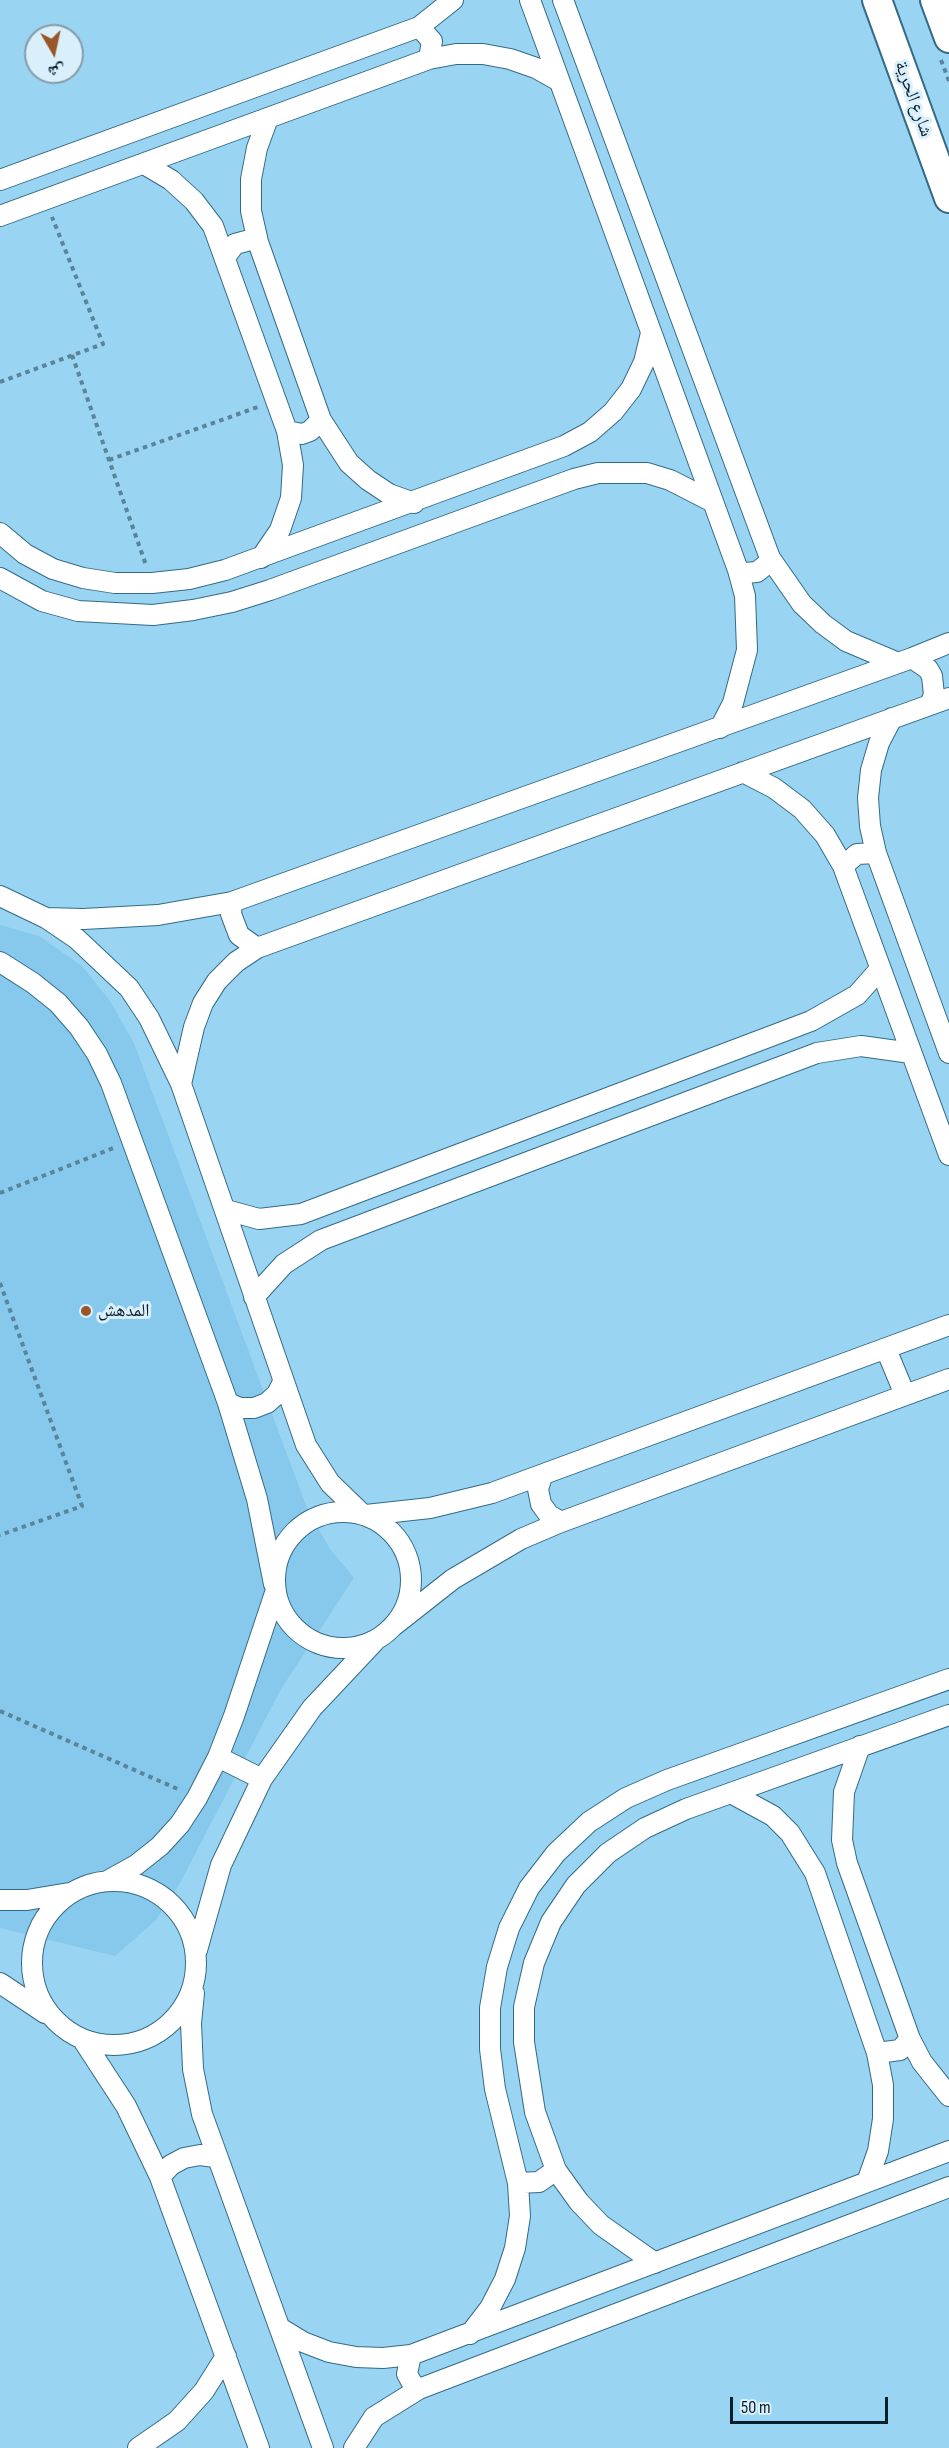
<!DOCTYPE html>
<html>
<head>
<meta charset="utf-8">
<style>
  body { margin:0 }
  #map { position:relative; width:949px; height:2448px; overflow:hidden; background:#9ad4f3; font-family:"Sofia Sans Condensed","Noto Naskh Arabic",sans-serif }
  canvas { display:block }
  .north { position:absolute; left:24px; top:24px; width:60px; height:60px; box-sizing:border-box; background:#d9effc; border:2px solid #859ca8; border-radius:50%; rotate:171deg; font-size:16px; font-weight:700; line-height:24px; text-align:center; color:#071f2a }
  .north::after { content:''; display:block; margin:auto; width:21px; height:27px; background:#9a5628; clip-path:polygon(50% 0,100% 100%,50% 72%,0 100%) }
  .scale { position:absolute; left:730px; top:2397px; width:158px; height:27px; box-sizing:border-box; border:3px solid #071f2a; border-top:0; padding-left:8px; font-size:18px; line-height:21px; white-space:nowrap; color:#071f2a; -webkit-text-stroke:4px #d9effc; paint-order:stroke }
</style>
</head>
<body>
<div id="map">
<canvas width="949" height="2448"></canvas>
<div class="north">ش</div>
<div class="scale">50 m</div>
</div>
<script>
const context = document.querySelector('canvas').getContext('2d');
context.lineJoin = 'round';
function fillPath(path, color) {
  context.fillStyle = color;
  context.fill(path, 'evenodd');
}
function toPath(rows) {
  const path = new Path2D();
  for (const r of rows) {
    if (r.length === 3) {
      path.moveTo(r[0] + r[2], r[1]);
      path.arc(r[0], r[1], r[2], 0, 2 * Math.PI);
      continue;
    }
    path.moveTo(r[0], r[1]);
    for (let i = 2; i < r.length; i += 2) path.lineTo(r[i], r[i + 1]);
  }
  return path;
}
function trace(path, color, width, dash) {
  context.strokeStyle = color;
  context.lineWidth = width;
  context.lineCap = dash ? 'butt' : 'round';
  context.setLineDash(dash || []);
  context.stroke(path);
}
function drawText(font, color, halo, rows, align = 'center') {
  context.font = font + ' "Sofia Sans Condensed","Noto Naskh Arabic",sans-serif';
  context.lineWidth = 6;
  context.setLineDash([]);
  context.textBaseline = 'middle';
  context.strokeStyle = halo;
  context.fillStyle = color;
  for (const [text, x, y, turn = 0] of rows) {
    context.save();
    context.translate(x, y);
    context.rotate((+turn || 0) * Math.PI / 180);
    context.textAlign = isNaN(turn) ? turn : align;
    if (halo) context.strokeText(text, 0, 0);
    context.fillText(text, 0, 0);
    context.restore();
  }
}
fillPath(toPath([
  [0,925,39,936,82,966,110,1001,134,1043,307,1508,330,1549,354,1578,281,1689,180,1883,156,1920,115,1956,0,1928]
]), '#86c9ec');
const street = toPath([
  [530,0,738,570,745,596,747,650,733,703,720,728],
  [563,0,770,558,802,604,823,624,846,641,898,663],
  [419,27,432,41,429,59],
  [268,118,257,148,251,179,251,211,258,242,321,420,349,463,368,480,389,494,414,503],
  [144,164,171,180,194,201,213,226,287,431,293,465,291,498,280,530,261,558],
  [0,180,419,27,453,0],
  [0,216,429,59,456,54,483,54,510,59,536,68,559,81],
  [226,256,235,244,250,240,258,242],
  [287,431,302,434,310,431,321,420],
  [0,533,25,554,53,569,83,578,115,583,152,583,189,579,225,570,564,446,590,432,613,412,631,389,644,362,651,333],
  [738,570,744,573,757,572,767,564,770,558],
  [0,578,42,601,78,611,153,615,193,610,232,602,270,590,574,479,598,473,647,473,670,480,713,502],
  [912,658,928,669,932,676,934,695,930,704],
  [892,718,879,743,871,770,868,798,870,826,876,853,949,1053],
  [743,772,774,788,802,809,825,835,843,866,949,1155],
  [843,866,857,854,876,853],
  [0,896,46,918,77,939,129,988,149,1018,181,1084,306,1445,330,1483,361,1513],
  [232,902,231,914,239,935,257,948],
  [46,918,83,919,158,915,232,902,912,658,949,643],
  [0,962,33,983,58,1003,79,1027,97,1054,111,1083,228,1403,257,1499,274,1584],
  [181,1084,194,1027,203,1003,217,981,236,962,257,948,949,698],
  [226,1210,259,1219,301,1214,811,1021,857,995,880,969],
  [254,1297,284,1264,321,1240,817,1053,861,1046,911,1053],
  [886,1349,905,1395],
  [228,1403,240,1408,254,1408,267,1403,277,1394,283,1382],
  [542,1476,538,1489,541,1504,549,1515,561,1522],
  [343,1580,68],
  [366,1515,430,1508,492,1493,949,1325],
  [392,1627,453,1579,521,1539,561,1522,949,1379],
  [860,1746,844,1792,842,1840,847,1863,910,2039,922,2062,949,2096],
  [218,1757,262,1779],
  [731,1793,773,1816,790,1833,815,1873,877,2053,883,2085,883,2119,878,2151,867,2182],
  [109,1880,136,1865,160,1846,180,1824,197,1798,218,1757,234,1716,275,1593],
  [114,1963,82],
  [0,1900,27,1900,69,1893],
  [197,1950,221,1865,262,1779,312,1708,374,1642],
  [0,1983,45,2013],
  [194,1993,191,2023,193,2069,202,2114,323,2448],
  [83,2040,126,2106,160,2177,259,2448],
  [877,2053,900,2050,910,2039],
  [160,2177,171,2165,184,2158,200,2155,215,2157],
  [518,2183,539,2182,556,2170],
  [655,2263,601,2225,579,2202,556,2170,535,2112,524,2042,524,2007,534,1963,551,1922,576,1885,608,1853,645,1828,686,1809,949,1715],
  [280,2328,303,2342,329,2352,356,2357,383,2358,411,2355,949,2151],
  [470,2334,490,2308,505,2279,515,2248,520,2216,518,2183,495,2089,490,2049,490,2008,497,1967,509,1928,529,1888,556,1853,589,1822,626,1798,667,1780,949,1679],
  [411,2355,407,2374,412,2383,419,2389],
  [138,2448,177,2421,204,2391,226,2356],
  [354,2448,374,2417,419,2389,949,2187]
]);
const secondary = toPath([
  [877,0,949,198],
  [935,0,949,38]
]);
trace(street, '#336b87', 22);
trace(secondary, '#336b87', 32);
trace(toPath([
  [941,60,949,81],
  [72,355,146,565],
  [0,382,103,344,52,217],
  [109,460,258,407],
  [0,1193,116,1147],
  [0,1283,82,1506,0,1535],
  [0,1711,180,1790]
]), '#59849a', 4, [4.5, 4.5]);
trace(street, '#fff', 20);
trace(secondary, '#fff', 28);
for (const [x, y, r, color] of [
  [86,1311,6,"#9a5628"]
]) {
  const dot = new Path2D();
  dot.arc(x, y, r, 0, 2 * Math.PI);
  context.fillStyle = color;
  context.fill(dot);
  trace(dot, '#d9effc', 2);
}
drawText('18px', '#071f2a', '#d9effc', [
  ["شارع الحرية",913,99,70]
]);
drawText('18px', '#071f2a', '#d9effc', [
  ["المدهش",98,1311]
], 'left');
</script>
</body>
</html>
